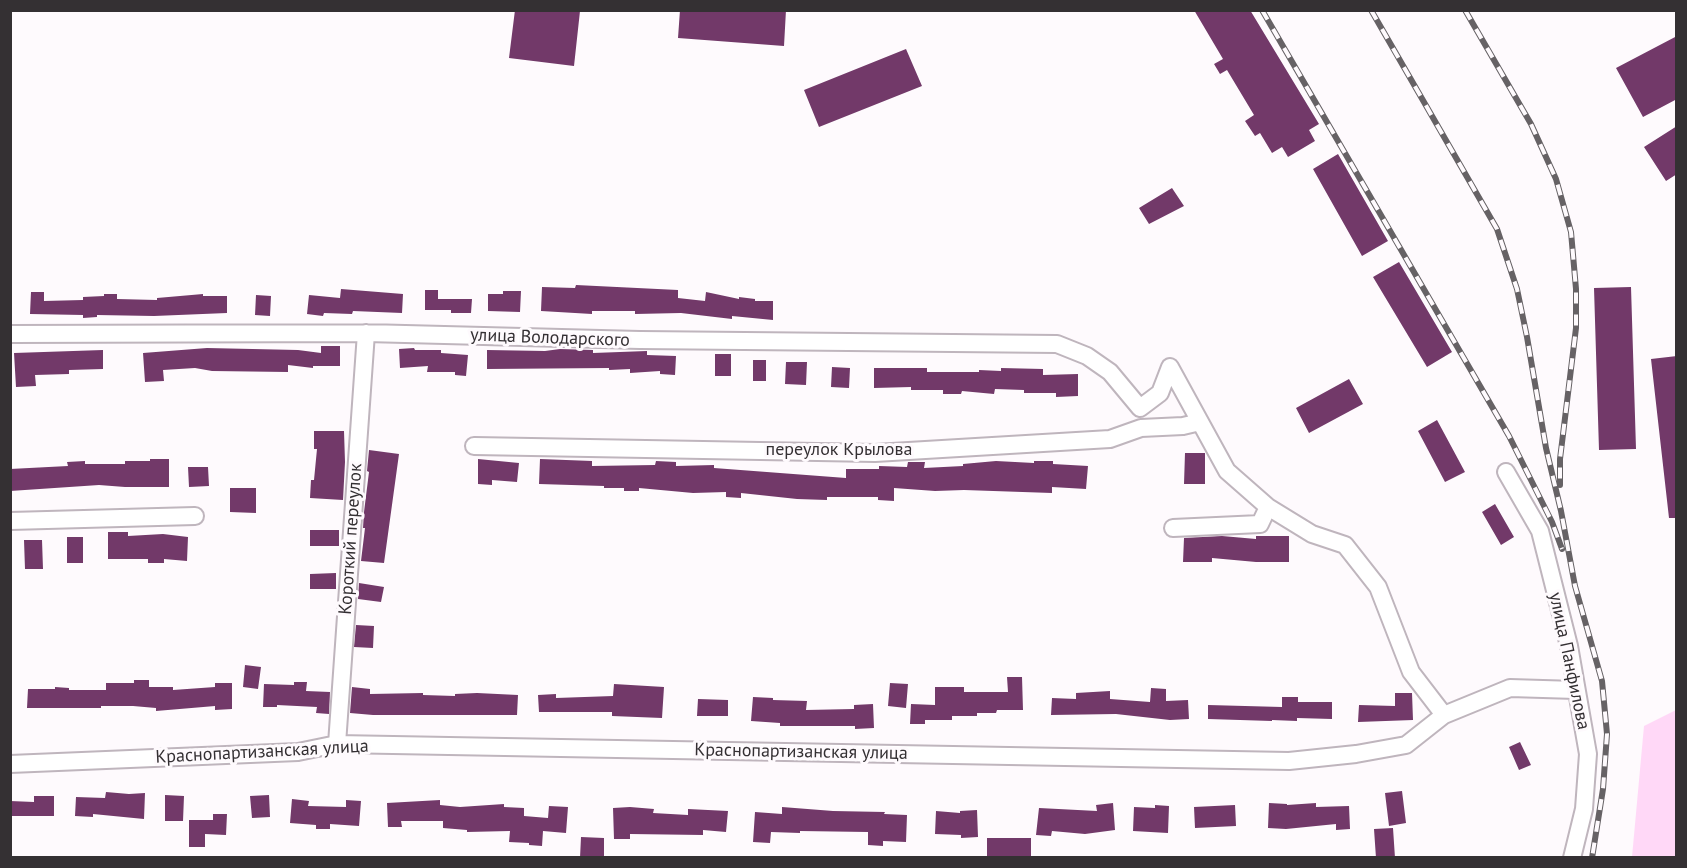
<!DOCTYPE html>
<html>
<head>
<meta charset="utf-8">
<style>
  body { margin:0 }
  #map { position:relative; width:1687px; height:868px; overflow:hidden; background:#fefafd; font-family:"PT Sans",sans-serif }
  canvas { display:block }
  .frame { position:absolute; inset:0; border:12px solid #343033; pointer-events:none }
</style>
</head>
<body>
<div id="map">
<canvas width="1687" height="868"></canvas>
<div class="frame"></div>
</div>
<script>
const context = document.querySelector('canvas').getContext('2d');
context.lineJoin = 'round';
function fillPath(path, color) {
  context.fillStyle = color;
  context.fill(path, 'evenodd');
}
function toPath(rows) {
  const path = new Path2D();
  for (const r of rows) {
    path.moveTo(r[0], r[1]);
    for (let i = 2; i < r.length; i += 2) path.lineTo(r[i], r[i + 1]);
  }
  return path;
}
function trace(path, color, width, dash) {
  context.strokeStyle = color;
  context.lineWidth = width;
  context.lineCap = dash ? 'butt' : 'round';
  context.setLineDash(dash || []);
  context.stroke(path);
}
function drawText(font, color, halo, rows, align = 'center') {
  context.font = font + ' "PT Sans",sans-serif';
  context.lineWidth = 6;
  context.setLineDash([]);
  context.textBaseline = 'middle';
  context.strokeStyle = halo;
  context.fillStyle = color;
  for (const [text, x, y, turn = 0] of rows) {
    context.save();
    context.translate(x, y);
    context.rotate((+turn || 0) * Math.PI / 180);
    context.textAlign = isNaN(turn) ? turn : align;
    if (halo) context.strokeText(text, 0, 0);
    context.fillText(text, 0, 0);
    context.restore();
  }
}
fillPath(toPath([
  [1676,710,1676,857,1632,857,1644,726]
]), '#ffd8f7');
fillPath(toPath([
  [515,10,580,11,574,66,509,58],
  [680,10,786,10,784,46,678,38],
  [1194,10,1250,10,1319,124,1309,130,1315,141,1288,157,1282,147,1272,153,1260,133,1255,136,1245,121,1254,115,1227,70,1220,74,1214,64,1223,59],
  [1677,36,1677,99,1643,117,1616,68],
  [906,49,922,86,819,127,804,90],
  [1677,126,1677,174,1666,181,1644,147],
  [1338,154,1388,241,1362,256,1313,169],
  [1172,188,1184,206,1149,224,1139,208],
  [1399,262,1452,352,1427,367,1373,277],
  [576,285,678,290,678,298,705,301,706,292,739,299,739,297,755,299,755,301,773,301,773,320,732,316,732,319,681,313,635,314,635,311,592,311,592,314,541,311,542,287,575,288],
  [1631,287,1636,449,1599,450,1594,288],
  [341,289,403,294,402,313,353,311,352,314,324,313,323,316,307,314,309,295,340,298],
  [425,290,438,290,438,299,472,299,471,313,451,313,451,310,425,310],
  [503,291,521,291,520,312,488,311,488,294,503,294],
  [31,292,44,292,44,301,83,300,83,297,104,296,104,294,117,294,117,299,157,300,157,298,203,294,203,296,227,296,227,313,154,316,97,315,97,317,83,318,83,315,30,314],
  [256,295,271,296,270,316,255,315],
  [321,346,340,346,340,366,313,366,313,368,288,365,288,372,212,371,195,368,163,370,164,381,145,382,143,353,207,348,298,350,321,353],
  [414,348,415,350,441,350,441,353,468,355,466,376,455,375,455,372,427,372,428,366,400,368,399,349],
  [560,349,593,350,593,353,647,351,647,355,676,356,675,375,660,374,660,371,630,373,630,369,609,370,609,368,487,369,487,350,545,351],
  [103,350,103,369,69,370,69,374,35,375,36,386,16,387,14,353],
  [715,354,731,354,731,376,715,376],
  [1677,356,1677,518,1669,518,1651,359],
  [753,360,766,360,766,381,753,381],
  [786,362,807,362,806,385,785,384],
  [832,367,850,368,849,388,831,387],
  [874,368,927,368,927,372,979,372,979,370,1001,371,1001,368,1043,369,1043,375,1078,374,1078,396,1056,397,1056,393,1024,393,1024,390,995,389,994,394,962,391,961,394,943,394,943,390,911,390,911,387,874,388],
  [1349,379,1363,404,1309,433,1296,408],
  [1437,420,1465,472,1445,482,1418,431],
  [314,431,344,431,345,462,343,500,310,498,311,480,314,480,317,449,314,449],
  [369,450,399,454,384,563,361,561,365,528,363,528,364,512,369,472,367,471],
  [1185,453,1205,453,1205,484,1184,484],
  [150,459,169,459,169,487,125,487,99,485,10,491,10,469,68,466,67,462,85,461,85,464,125,464,125,461,150,461],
  [478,459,519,463,517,482,492,480,492,485,478,484],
  [540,459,592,461,592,466,655,465,656,461,676,462,676,466,714,465,714,468,846,478,846,469,879,469,879,466,907,467,908,462,925,462,924,468,963,466,963,464,996,461,1034,463,1034,461,1053,461,1053,464,1088,466,1086,489,1052,487,1052,493,964,490,935,491,894,488,894,501,878,500,878,497,827,497,827,500,797,499,741,493,741,498,726,497,726,492,693,493,639,488,639,491,624,491,624,488,604,488,604,486,539,484],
  [188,467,208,467,209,486,189,487],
  [230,488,256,488,256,513,230,512],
  [1495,504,1514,537,1501,545,1482,512],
  [310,530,339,530,339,546,310,546],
  [108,532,128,532,128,536,163,534,188,537,187,561,164,559,164,563,148,563,148,559,108,559],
  [1222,536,1256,539,1256,536,1289,536,1289,562,1256,562,1212,558,1212,562,1183,562,1184,538],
  [67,537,83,537,83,563,67,563],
  [24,540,42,540,43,569,25,569],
  [336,573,336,589,310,589,310,574],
  [359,583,384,587,381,602,358,599],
  [356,625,374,626,373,648,354,647],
  [245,665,261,667,258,689,243,687],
  [1007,677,1022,677,1023,710,997,710,996,713,977,713,977,716,952,716,952,720,925,720,925,724,910,724,911,704,935,705,935,687,964,687,964,692,1008,692],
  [134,680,149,680,149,687,173,687,173,690,215,687,215,683,232,683,232,709,215,710,215,706,156,711,156,708,133,706,101,706,101,708,27,708,28,689,55,689,55,687,69,688,69,690,106,690,106,683,134,683],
  [294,682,307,682,306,691,330,692,329,714,316,713,317,707,277,705,277,707,263,707,264,684,294,685],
  [890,683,908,684,906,708,888,706],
  [614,684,664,687,662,718,612,716,612,712,539,712,538,695,556,694,556,698,613,696],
  [352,687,370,689,370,694,423,693,423,695,455,696,455,694,477,693,518,695,517,715,373,715,350,713],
  [1151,688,1166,689,1166,701,1188,700,1189,719,1170,720,1116,714,1051,715,1052,698,1076,699,1076,693,1110,691,1110,699,1150,702],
  [1395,693,1412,693,1413,720,1358,722,1359,705,1395,706],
  [753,697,773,698,773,700,807,701,806,710,854,709,854,705,873,704,874,728,855,729,855,726,780,726,780,723,751,721],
  [1282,697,1298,697,1298,702,1332,702,1332,719,1297,718,1297,721,1272,720,1272,721,1208,719,1208,705,1282,707],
  [698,699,728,700,728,716,697,716],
  [1520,742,1531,765,1519,770,1509,747],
  [1402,791,1406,823,1389,826,1385,793],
  [106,792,129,794,145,793,144,819,93,814,93,817,75,816,76,797,105,798],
  [165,795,184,796,183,821,165,821],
  [269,795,270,817,252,818,250,796],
  [34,796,54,796,54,816,10,816,10,801,34,802],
  [292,799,309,801,308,806,346,807,346,800,361,801,359,826,330,824,330,829,316,829,316,825,290,823],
  [440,800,440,805,460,807,504,804,504,807,524,808,524,816,548,818,549,806,568,807,566,833,543,831,542,846,529,845,529,843,509,842,510,831,467,832,467,830,443,828,443,821,401,821,402,827,388,827,387,803],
  [1113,803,1115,830,1085,834,1052,831,1051,836,1036,835,1039,808,1097,811,1096,805],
  [1269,803,1287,804,1287,805,1316,803,1316,807,1349,806,1350,829,1336,830,1336,824,1286,829,1268,828],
  [1155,805,1169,806,1168,833,1133,831,1134,807,1155,808],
  [1235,805,1236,826,1195,828,1194,807],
  [630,807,654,809,653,813,688,815,688,809,728,811,726,832,703,830,703,835,630,834,630,839,614,839,613,808],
  [782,807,833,811,885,812,884,814,907,815,906,842,883,841,883,846,868,845,868,832,800,831,800,833,771,832,770,843,753,842,755,812,782,814],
  [977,810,978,837,961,838,961,835,935,834,936,811,960,813,960,811],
  [213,814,227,814,226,835,205,834,205,847,189,847,189,820,213,820],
  [1393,828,1395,858,1376,858,1374,829],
  [581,837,604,838,604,858,580,858],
  [987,838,1031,838,1031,858,987,858]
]), '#723969');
const minor = toPath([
  [10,334,366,333,640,340,1057,344,1087,356,1110,372,1140,408,1160,393,1170,367,1227,471,1268,507,1312,534,1345,545,1378,587,1411,672,1444,715],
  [474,446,875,453,1110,439,1141,428,1183,426,1200,422],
  [1506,472,1540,531,1569,646,1588,754,1584,809,1572,858],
  [10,521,195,516],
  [1173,528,1260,524,1268,507],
  [337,744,366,333],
  [10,764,298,752,337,744,1289,761,1356,754,1406,745,1444,715,1510,688,1576,690]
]);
trace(minor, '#bfb5bd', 20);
trace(minor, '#fff', 16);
const rail = toPath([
  [1262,10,1509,436,1552,522,1562,549],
  [1371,10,1497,229,1517,289,1527,337,1546,448,1561,511,1575,586,1602,681,1607,734,1603,789,1592,858],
  [1465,10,1531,124,1556,179,1571,232,1576,289,1576,328,1560,459,1560,485]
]);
trace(rail, '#666265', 6);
trace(rail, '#fefafd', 4, [11]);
drawText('18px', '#343033', '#fefafd', [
  ["улица Володарского",550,338,2],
  ["переулок Крылова",839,450],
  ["Короткий переулок",351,539,-86],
  ["улица Панфилова",1569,661,78],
  ["Краснопартизанская улица",262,752,-3],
  ["Краснопартизанская улица",801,752,1]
]);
</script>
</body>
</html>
